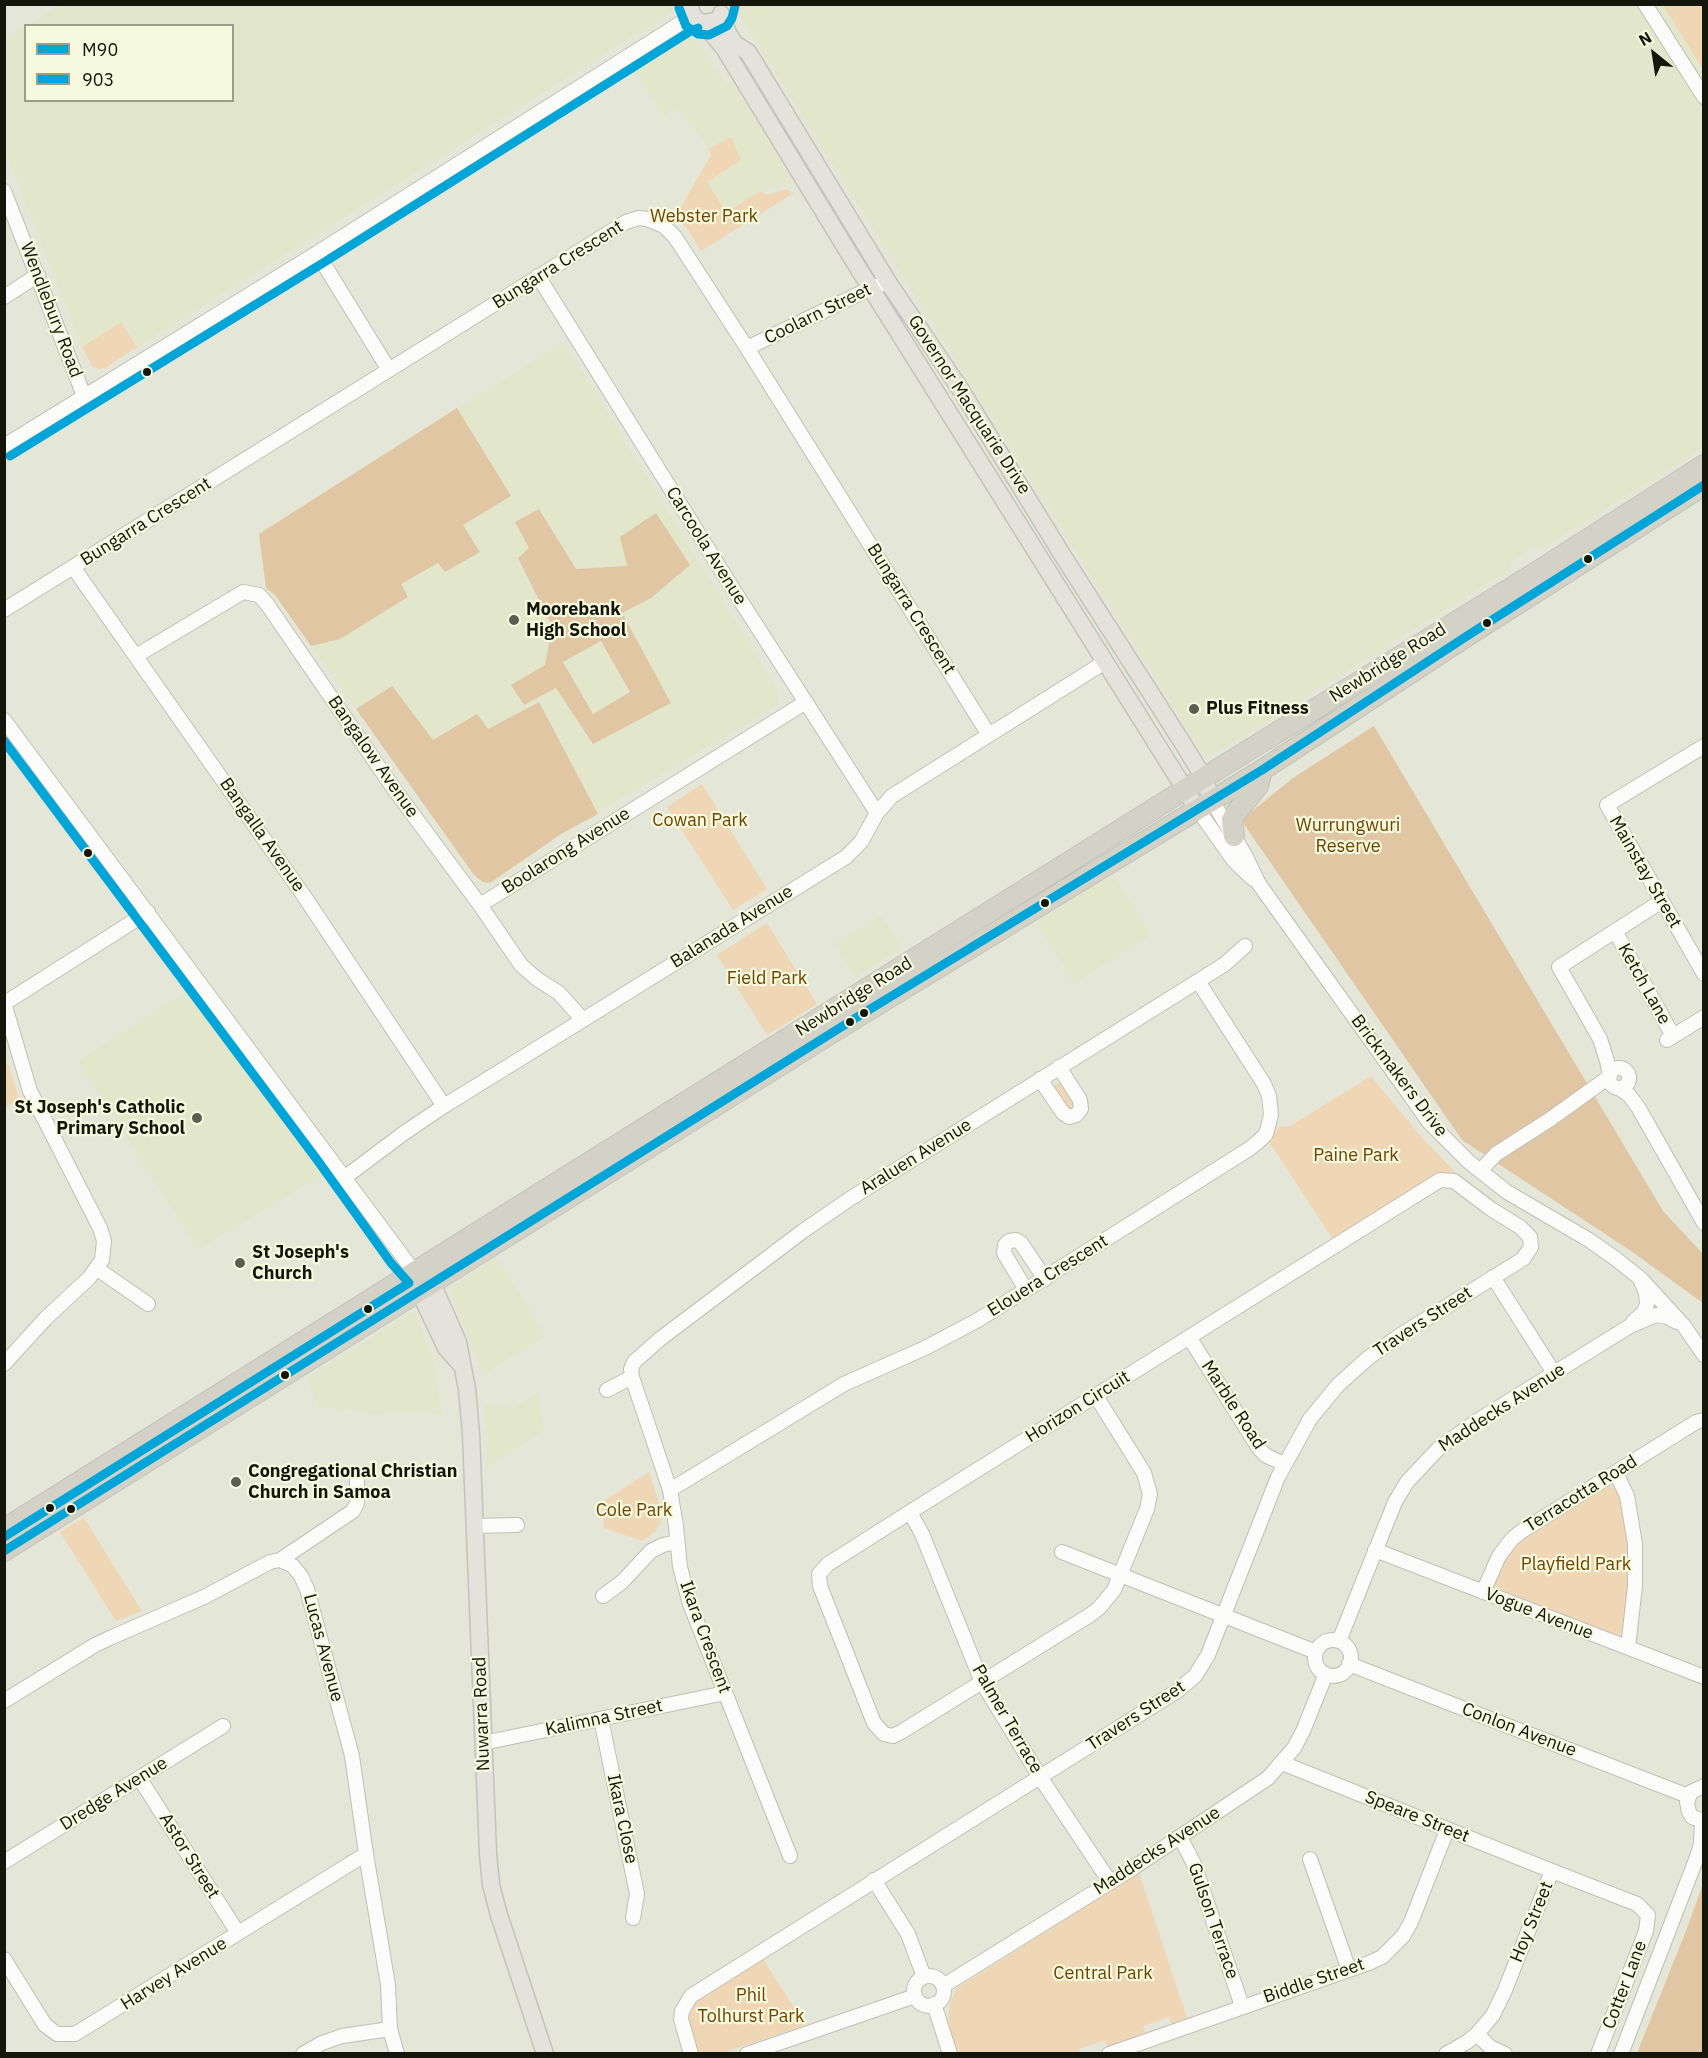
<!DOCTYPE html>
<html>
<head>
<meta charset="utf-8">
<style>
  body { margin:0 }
  #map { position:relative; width:1708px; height:2058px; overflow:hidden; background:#e4e7d7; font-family:"IBM Plex Sans",sans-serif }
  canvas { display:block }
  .frame { position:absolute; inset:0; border:6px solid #14150b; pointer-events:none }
  .legend { position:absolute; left:24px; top:24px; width:210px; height:78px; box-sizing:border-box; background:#f5fade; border:2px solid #9b9e8a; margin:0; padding:8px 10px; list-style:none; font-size:18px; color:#14150b }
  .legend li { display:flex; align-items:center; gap:12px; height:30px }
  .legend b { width:30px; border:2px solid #9b9e8a }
  .north { position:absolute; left:1624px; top:24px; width:60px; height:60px; -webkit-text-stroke:4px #f5fade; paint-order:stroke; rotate:330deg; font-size:16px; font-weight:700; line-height:24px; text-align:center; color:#14150b }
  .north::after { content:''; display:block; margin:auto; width:21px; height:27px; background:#14150b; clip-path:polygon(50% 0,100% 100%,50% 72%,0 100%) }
</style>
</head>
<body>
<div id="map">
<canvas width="1708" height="2058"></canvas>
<div class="frame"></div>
<ul class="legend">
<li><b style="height:8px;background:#02a5d8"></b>M90</li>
<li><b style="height:8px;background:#02a5d8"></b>903</li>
</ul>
<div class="north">N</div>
</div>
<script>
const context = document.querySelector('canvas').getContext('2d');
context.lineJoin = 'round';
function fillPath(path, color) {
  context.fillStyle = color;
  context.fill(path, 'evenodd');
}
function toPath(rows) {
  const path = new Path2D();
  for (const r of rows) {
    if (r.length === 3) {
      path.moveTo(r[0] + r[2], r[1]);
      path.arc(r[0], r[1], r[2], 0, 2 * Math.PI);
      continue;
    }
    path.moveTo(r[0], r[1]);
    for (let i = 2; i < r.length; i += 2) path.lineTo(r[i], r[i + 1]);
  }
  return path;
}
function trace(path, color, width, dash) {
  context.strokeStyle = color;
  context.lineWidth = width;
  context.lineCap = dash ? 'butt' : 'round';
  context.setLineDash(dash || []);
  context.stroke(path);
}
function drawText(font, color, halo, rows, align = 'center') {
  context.font = font + ' "IBM Plex Sans",sans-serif';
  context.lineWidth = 4.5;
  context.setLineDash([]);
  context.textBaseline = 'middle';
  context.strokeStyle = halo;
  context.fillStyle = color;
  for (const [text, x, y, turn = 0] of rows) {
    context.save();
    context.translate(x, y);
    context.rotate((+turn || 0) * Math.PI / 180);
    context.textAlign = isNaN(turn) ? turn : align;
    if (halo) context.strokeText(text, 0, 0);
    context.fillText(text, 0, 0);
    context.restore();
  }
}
fillPath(toPath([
  [60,5,673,4,673,5,672,11,667,15,137,347,121,322,82,347,5,150,5,39,25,26,26,100,232,100,232,26,27,25],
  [733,5,1663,5,1703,70,1703,448,1545,547,1531,548,1512,561,1506,572,1213,755,1202,753],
  [686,38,691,38,699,42,725,85,732,81,797,185,784,183,769,189,766,188,726,213,706,181,736,151,731,137,708,149,690,122,674,108,665,118,634,71],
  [564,342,774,684,779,696,778,705,561,834,490,883,483,882,474,875,275,595,266,588,259,532],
  [1114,875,1151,935,1074,984,1036,922],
  [881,915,902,948,855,978,835,944],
  [185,992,323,1175,198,1250,78,1061],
  [497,1257,546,1336,483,1375,450,1293,451,1287],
  [411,1313,415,1314,433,1358,442,1414,401,1412,370,1415,353,1410,319,1408,306,1379],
  [539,1392,544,1431,487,1467,484,1402,513,1408]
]), '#e2e7cc');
fillPath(toPath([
  [1663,5,1703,5,1703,70],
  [731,137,741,160,707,182,726,212,761,191,767,195,786,189,794,193,701,251,688,230,675,217,711,155,708,149],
  [121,322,137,347,105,368,98,369,92,366,82,347],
  [702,784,767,889,733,910,667,807],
  [767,923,817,1004,767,1035,717,955],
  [5,1062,9,1066,19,1099,5,1108],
  [1371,1076,1423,1139,1457,1174,1446,1174,1334,1241,1270,1143,1278,1127,1290,1126],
  [1059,1083,1063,1083,1077,1103,1071,1112,1054,1092,1055,1086],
  [649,1472,661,1510,661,1523,656,1531,642,1541,604,1528,602,1502],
  [1610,1486,1617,1490,1621,1497,1628,1539,1628,1592,1624,1631,1621,1634,1612,1635,1497,1589,1494,1583,1504,1558,1518,1541,1602,1488],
  [84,1518,122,1579,142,1611,116,1621,60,1532],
  [1139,1873,1188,2021,1173,2025,1169,2017,1143,2026,1145,2034,1108,2048,1105,2040,1079,2049,1080,2053,1070,2053,1069,2052,1064,2054,958,2053,950,2033,948,2019,950,2004,957,1988],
  [762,1957,805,2025,723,2053,700,2053,694,2045,689,2027,688,2014,692,2004]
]), '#efd6b4');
fillPath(toPath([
  [457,408,511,496,463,525,480,552,445,572,438,563,401,584,408,597,340,639,311,646,275,595,266,588,259,534],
  [539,509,576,569,627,566,620,537,656,513,690,565,651,598,622,613,671,703,593,744,556,688,524,705,511,685,545,665,552,626,518,558,529,548,515,522],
  [601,641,630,692,593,714,563,662],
  [392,686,433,740,477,714,488,729,539,702,598,814,561,834,490,883,483,882,474,875,356,709],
  [1374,726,1663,1211,1703,1254,1703,1303,1631,1251,1462,1140,1241,820,1293,778],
  [1703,1884,1703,2053,1637,2053,1686,1931]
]), '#e0c6a3');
const minor = toPath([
  [1645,4,1704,97],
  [4,191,84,396],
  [317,253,389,370],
  [538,276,733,589,877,813],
  [4,297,38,275],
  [747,348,871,288,888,282],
  [4,446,317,253,684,21,694,17],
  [73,567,304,896,444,1106],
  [4,610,626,222,639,218,647,219,664,226,675,237,747,348,989,735],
  [136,656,243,592,259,595,267,604,394,789,480,905,521,965,537,979,559,993,583,1020],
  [4,720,415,1273],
  [1704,746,1607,805,1704,974],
  [1212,801,1245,855,1259,884,1429,1122,1469,1162,1507,1192,1589,1240,1616,1259,1641,1279,1684,1326,1704,1355],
  [1198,810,1234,861,1253,879],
  [480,905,806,702],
  [1615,931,1673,1036],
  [4,1003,30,1091,100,1228,104,1241,102,1260,89,1278,46,1318,4,1364],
  [5,1003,148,912],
  [1667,1040,1704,1017],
  [1619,1078,10],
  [1610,1076,1607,1061,1600,1039,1559,967,1662,901],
  [1040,1079,1063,1113,1069,1117,1076,1115,1081,1109,1080,1100,1059,1067],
  [1619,1088,1629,1095,1638,1107,1704,1223],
  [1480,1171,1496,1154,1549,1120,1609,1077],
  [344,1178,404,1133,444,1106,846,857,861,842,877,813,892,796,1105,662],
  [96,1268,148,1304],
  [1493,1277,1554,1373],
  [1026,1290,1004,1253,1005,1245,1009,1241,1016,1240,1021,1243,1045,1279],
  [1633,1322,1644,1312,1647,1304,1646,1293,1641,1281],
  [1189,1337,1258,1447,1265,1455,1284,1464],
  [632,1377,670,1490,676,1526,680,1567,690,1604,790,1856],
  [607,1390,632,1377,631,1369,634,1362,660,1339,803,1231,851,1198,1198,981,1225,964,1245,946],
  [1616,1473,1627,1496,1635,1544,1635,1586,1628,1647],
  [670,1490,844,1384,925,1348,978,1320,1249,1149,1259,1141,1266,1134,1271,1115,1269,1096,1264,1084,1198,981],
  [910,1512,922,1534,982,1682,1040,1777,1110,1882],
  [475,1526,517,1525],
  [1375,1550,1704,1677],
  [1062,1552,1316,1652],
  [280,1560,353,1511,357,1503,357,1480],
  [1483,1592,1499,1556,1512,1539,1522,1531,1696,1422,1704,1420],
  [603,1596,622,1582,651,1551,663,1545,677,1542],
  [1333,1658,18],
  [1339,1641,1395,1502,1407,1482,1439,1448,1477,1421,1630,1326,1656,1315,1667,1317,1677,1322],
  [1349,1664,1688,1796],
  [4,1701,95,1645,112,1637,204,1597,270,1562,280,1560,293,1566,301,1576,307,1589,352,1756,366,1854,388,1985,390,2029,397,2054],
  [601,1719,637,1894,633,1918],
  [483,1743,725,1693],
  [1282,1763,1552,1871],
  [140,1779,238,1933],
  [1704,1786,1691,1792,1687,1802,1689,1812,1692,1817,1704,1821],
  [1180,1837,1194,1864,1242,2006],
  [1310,1859,1349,1970],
  [4,1862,223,1726],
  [874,1880,908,1934,924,1977],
  [4,1959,45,2025,57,2034,75,2034,366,1854],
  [929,1991,15],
  [943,1986,1130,1870,1268,1778,1294,1748,1303,1731,1326,1674],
  [934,2004,950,2054],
  [1477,2034,1490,2047,1505,2054],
  [303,2054,322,2043,342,2036,390,2029],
  [691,2054,681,2019,682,2011,691,1996,1177,1691,1195,1676,1208,1655,1278,1477,1310,1419,1338,1385,1368,1358,1402,1334,1523,1259,1531,1247,1530,1237,1520,1227,1491,1209,1454,1181,1440,1180,910,1512,828,1564,819,1574,820,1586,874,1723,884,1734,893,1736,901,1732,982,1682,1090,1615,1099,1608,1114,1590,1147,1509,1150,1494,1144,1473,1096,1396],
  [747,2054,915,1996],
  [1109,2054,1369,1963,1382,1957,1403,1936,1411,1922,1447,1830],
  [1446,2054,1467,2042,1477,2034,1493,2015,1505,1990,1552,1871,1637,1904,1648,1915,1646,1931,1598,2054],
  [1621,2054,1697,1857,1701,1844,1702,1821]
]);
const major = toPath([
  [690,4,691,13,698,21,703,23,714,21],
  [721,14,728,33,735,44,748,52,888,282,959,387,1063,556,1182,742,1204,778,1212,801],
  [703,23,724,48,850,255,1198,810],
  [420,1276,432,1283,458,1342,467,1389,471,1434,488,1853,491,1885,499,1915,545,2054],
  [416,1279,419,1291,446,1348,462,1366]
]);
const highway = toPath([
  [1234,836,1232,820,1235,814,1258,786,1262,770],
  [4,1529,1168,800,1535,573,1704,465],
  [4,1551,854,1019,1262,770,1470,634,1704,485]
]);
trace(minor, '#bec0b4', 16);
trace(major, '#c2c3bb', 19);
trace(highway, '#c2c3bb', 22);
trace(minor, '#fbfbf9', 14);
trace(major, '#e4e2da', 16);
trace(highway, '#d4d2c7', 20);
trace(toPath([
  [4,1551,854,1019,1262,770,1470,634,1704,485]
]), '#02a5d8', 9);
trace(toPath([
  [679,8,686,26,698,34,709,35,727,26,732,18,735,6],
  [10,456,323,263,689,32,698,28],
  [4,741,318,1161,391,1263,409,1283,4,1537]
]), '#02a5d8', 9);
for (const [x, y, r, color] of [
  [147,372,5,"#14150b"],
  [1588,559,5,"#14150b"],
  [514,620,6,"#5d5e52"],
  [1487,623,5,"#14150b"],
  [1194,709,6,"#5d5e52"],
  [88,853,5,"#14150b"],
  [1045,903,5,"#14150b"],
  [864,1013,5,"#14150b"],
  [850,1022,5,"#14150b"],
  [197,1118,6,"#5d5e52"],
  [240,1263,6,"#5d5e52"],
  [368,1309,5,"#14150b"],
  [285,1375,5,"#14150b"],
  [236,1482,6,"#5d5e52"],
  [50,1508,5,"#14150b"],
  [71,1509,5,"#14150b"]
]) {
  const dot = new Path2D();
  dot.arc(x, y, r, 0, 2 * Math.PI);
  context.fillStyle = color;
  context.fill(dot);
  trace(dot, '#f5fade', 2);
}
drawText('18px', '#704200', '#f5fade', [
  ["Webster Park",704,217],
  ["Cowan Park",700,821],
  ["Wurrungwuri",1348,826],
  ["Reserve",1348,847],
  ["Field Park",767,979],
  ["Paine Park",1356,1156],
  ["Cole Park",634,1511],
  ["Playfield Park",1576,1565],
  ["Central Park",1103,1974],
  ["Phil",751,1996],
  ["Tolhurst Park",751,2017]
]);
drawText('18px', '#14150b', '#f5fade', [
  ["Bungarra Crescent",558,265,-32],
  ["Wendlebury Road",51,310,69],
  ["Coolarn Street",818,314,-26],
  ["Governor Macquarie Drive",969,405,57],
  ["Bungarra Crescent",146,522,-32],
  ["Carcoola Avenue",706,546,58],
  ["Bungarra Crescent",911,609,58],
  ["Newbridge Road",1388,663,-32],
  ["Bangalow Avenue",373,757,55],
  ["Bangalla Avenue",262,835,55],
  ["Boolarong Avenue",566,851,-32],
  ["Mainstay Street",1645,872,60],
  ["Balanada Avenue",732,927,-32],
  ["Ketch Lane",1644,984,61],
  ["Newbridge Road",854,997,-32],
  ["Brickmakers Drive",1399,1076,53],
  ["Araluen Avenue",916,1157,-32],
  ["Elouera Crescent",1048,1276,-32],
  ["Travers Street",1423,1322,-33],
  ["Marble Road",1233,1405,57],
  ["Horizon Circuit",1078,1407,-32],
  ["Maddecks Avenue",1502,1408,-33],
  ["Terracotta Road",1581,1494,-32],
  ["Vogue Avenue",1539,1614,21],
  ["Ikara Crescent",705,1637,70],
  ["Lucas Avenue",323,1648,75],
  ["Nuwarra Road",482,1714,-92],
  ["Travers Street",1136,1716,-33],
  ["Kalimna Street",604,1718,-12],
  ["Palmer Terrace",1007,1719,60],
  ["Conlon Avenue",1519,1730,21],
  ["Dredge Avenue",114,1794,-32],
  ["Speare Street",1417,1817,22],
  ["Ikara Close",622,1819,78],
  ["Maddecks Avenue",1157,1851,-33],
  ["Astor Street",189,1856,58],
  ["Gulson Terrace",1213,1921,71],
  ["Hoy Street",1532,1922,-68],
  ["Harvey Avenue",174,1974,-32],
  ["Biddle Street",1314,1981,-19],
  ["Cotter Lane",1625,1985,-69]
]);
drawText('bold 18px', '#14150b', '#f5fade', [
  ["Moorebank",526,610],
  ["High School",526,631],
  ["Plus Fitness",1206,709],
  ["St Joseph's Catholic",185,1108,"right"],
  ["Primary School",185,1129,"right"],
  ["St Joseph's",252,1253],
  ["Church",252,1274],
  ["Congregational Christian",248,1472],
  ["Church in Samoa",248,1493]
], 'left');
</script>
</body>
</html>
